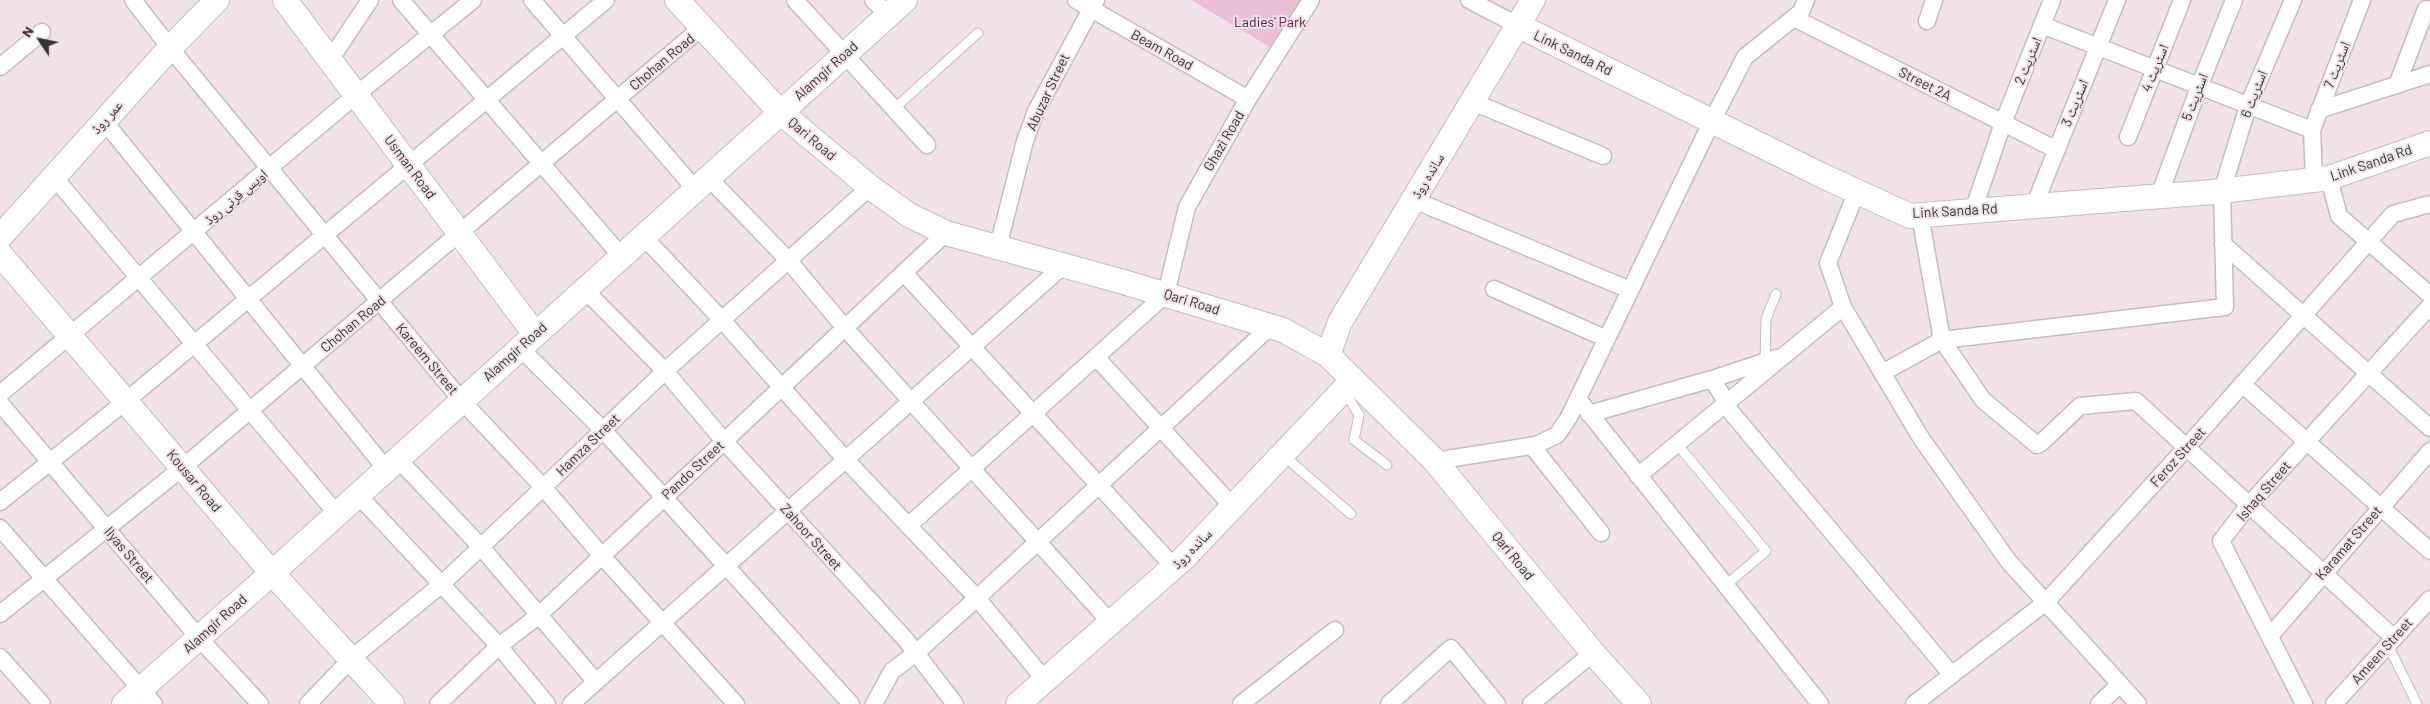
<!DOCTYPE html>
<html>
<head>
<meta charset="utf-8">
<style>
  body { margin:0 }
  #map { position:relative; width:2430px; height:704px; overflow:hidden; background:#f1e2ea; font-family:Barlow,sans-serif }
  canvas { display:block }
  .north { position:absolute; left:15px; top:15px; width:50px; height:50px; -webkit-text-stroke:4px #f1e2ea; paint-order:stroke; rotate:304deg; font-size:14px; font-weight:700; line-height:20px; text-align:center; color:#373235 }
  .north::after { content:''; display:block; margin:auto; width:18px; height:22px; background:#373235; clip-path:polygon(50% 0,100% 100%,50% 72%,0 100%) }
</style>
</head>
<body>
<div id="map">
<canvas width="2430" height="704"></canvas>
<div class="north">N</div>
</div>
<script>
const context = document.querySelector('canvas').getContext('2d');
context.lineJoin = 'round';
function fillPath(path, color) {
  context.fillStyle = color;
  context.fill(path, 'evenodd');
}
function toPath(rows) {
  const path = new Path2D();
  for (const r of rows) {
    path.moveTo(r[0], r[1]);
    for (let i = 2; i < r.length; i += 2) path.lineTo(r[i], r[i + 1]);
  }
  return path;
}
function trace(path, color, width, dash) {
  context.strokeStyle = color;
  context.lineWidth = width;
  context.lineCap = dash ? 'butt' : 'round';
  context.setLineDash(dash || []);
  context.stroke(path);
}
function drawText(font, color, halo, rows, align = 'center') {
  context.font = font + ' Barlow,"Noto Naskh Arabic",sans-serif';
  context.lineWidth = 4;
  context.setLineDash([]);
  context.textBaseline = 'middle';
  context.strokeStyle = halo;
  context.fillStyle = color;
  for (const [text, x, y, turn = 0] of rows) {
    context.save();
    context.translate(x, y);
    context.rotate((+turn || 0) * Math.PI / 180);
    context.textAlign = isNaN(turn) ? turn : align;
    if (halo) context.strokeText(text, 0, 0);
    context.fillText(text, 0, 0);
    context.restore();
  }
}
fillPath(toPath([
  [1191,0,1311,0,1278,52]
]), '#eac0d7');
const lane = toPath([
  [895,108,978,33],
  [1765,362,1766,319,1776,294],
  [1345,392,1359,415,1354,440,1387,465],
  [1677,444,1766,551,1726,585],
  [1283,455,1351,514],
  [2388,645,2417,704]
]);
const street = toPath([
  [133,0,170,48,462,401,543,487,602,556,736,704],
  [401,0,621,256],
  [532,0,695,189],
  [795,0,927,145],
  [873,0,888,15],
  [1076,0,1248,99],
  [1469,0,1517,25],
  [1794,18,2057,150],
  [1927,21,1934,0],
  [2042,25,2312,130,2314,180],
  [330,60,370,0],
  [0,67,42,32],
  [2397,85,2426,9],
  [1473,102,1603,156],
  [2319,110,2430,74],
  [104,121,386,469],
  [2312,130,2362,0],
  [2128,137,2182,0],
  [54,177,337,514],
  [708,177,788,260,845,328,1111,623],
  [2329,178,2339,216,2430,295],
  [1857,191,1828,263,1843,307,1921,438,2009,562,2138,704],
  [2159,196,2199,87,2234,0],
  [1414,200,1630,290],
  [2034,206,2117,0],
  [1973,211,2003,123,2052,0],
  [1920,215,1942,340,2225,307,2222,191,2248,106,2293,0],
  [643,236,722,320,846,460,977,598,1045,680],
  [2223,244,2430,428],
  [998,247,1025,141,1036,111,1096,0],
  [904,273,1174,567],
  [584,289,665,371,724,441,906,640,955,704],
  [1494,289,1607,339],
  [520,348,603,430,851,704],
  [1096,357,1233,507],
  [1882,373,1942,340,1983,400,2037,445,2041,443,2080,406,2136,401,2394,638],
  [1712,379,1776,358],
  [2242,384,2430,551],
  [0,394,356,95,473,0],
  [1578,399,1820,704],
  [0,403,199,638,260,704],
  [1725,405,1952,675],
  [1589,414,1712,379,1727,403],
  [1532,446,1601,533],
  [398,459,481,547,596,682],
  [1435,461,1536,445,1557,435,1569,417,1712,121,1745,57,1801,12,1806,0],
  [1638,476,1843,307],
  [358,495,499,646,547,704],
  [0,502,126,401,606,0],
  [908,526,1166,294,1187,207,1248,99,1311,0],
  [0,528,154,704],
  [0,614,182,468,701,28],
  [2270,636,2430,451],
  [0,657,42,704],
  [308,704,352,658,442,584,665,371,870,187],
  [438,704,499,646,538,616,946,233],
  [571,704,1064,265],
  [874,704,892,671,916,653,977,598,1271,326],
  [1241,704,1335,630],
  [1389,704,1451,648,1497,704],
  [1531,704,1593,653],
  [1914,704,2046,602,2185,449,2393,214,2430,204],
  [2099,704,2120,684],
  [2304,704,2221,541,2248,506,2430,306],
  [2334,704,2430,599]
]);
const secondary = toPath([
  [285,0,535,334],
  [677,0,780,112,870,187,909,215,946,233,1120,281,1283,330,1328,355,1435,461,1593,653,1639,704],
  [1517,25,1823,176,1910,216,2213,192,2329,178,2430,143],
  [0,237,170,48,217,0],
  [0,254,272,573,392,704],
  [1328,355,1340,322,1533,0],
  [124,704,272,573,905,0],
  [1018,704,1184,558,1353,380]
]);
trace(lane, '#c8bac2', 11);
trace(street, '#c8bac2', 19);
trace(secondary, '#c8bac2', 26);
trace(lane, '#fff', 9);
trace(street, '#fff', 16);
trace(secondary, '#fff', 24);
drawText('14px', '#5d2147', '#f1e2ea', [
  ["Ladies' Park",1270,22]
]);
drawText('14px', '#373235', '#f1e2ea', [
  ["Beam Road",1162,50,29],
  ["Link Sanda Rd",1573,53,26],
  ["اسٹریٹ 2",2028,61,-68],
  ["Chohan Road",662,62,-40],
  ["اسٹریٹ 7",2337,65,-69],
  ["اسٹریٹ 4",2155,68,-68],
  ["Alamgir Road",826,71,-42],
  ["Street 2A",1925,84,27],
  ["Abuzar Street",1048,92,-65],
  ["اسٹریٹ 6",2254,94,-69],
  ["اسٹریٹ 5",2195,97,-69],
  ["اسٹریٹ 3",2075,103,-68],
  ["عمر روڈ",107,117,-48],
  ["Qari Road",812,139,40],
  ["Ghazi Road",1224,141,-60],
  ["Link Sanda Rd",2371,163,-19],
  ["Usman Road",410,167,53],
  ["ساندہ روڈ",1428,176,-59],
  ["اویس قرنی روڈ",236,197,-40],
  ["Link Sanda Rd",1955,211,-3],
  ["Qari Road",1192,302,17],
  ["Chohan Road",353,324,-40],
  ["Alamgir Road",515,352,-42],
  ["Kareem Street",427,359,50],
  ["Hamza Street",588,445,-44],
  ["Feroz Street",2178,457,-48],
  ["Pando Street",693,470,-43],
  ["Kousar Road",194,481,50],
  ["Ishaq Street",2264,491,-49],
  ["Zahoor Street",811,537,48],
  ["Karamat Street",2349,543,-49],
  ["ساندہ روڈ",1192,549,-45],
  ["Ilyas Street",129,555,50],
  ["Qari Road",1513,556,51],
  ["Alamgir Road",215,624,-42],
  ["Ameen Street",2382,651,-48]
]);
</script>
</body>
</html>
